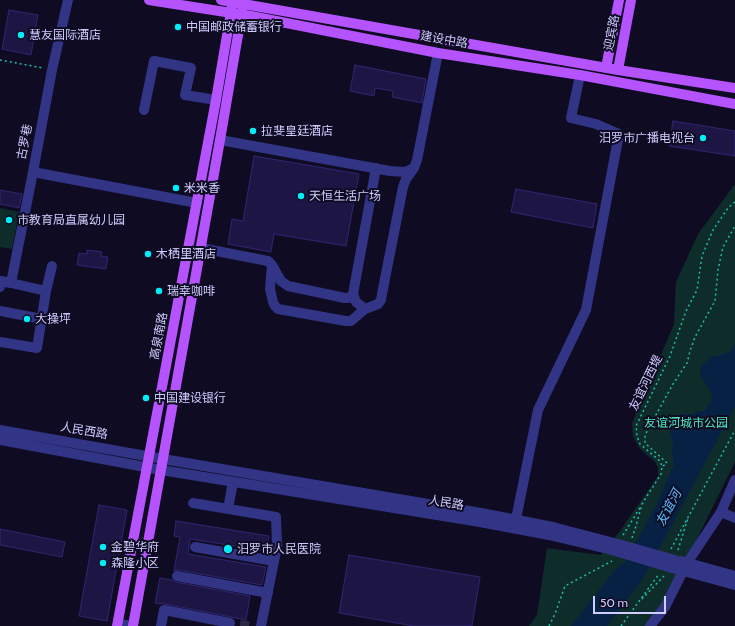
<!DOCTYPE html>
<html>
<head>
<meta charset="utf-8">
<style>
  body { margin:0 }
  #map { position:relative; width:735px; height:626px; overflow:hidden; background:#0e0b22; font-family:Cabin,sans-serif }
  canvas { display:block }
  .scale { position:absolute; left:593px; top:596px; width:73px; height:18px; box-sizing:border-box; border:2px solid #cfccff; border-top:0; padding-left:5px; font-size:12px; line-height:14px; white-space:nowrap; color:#cfccff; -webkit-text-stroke:3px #0e0b22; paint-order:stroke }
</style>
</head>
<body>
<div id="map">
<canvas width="735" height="626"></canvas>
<div class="scale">50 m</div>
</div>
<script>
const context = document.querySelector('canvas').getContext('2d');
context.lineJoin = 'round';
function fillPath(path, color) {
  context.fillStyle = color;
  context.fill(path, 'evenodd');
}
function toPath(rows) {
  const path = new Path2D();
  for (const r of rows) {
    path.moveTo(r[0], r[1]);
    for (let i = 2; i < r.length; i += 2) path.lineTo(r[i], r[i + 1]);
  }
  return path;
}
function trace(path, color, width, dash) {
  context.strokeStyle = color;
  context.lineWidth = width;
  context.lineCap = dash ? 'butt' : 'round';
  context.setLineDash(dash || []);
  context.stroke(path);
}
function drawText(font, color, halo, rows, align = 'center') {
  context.font = font + ' Cabin,"Noto Sans SC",sans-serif';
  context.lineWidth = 4;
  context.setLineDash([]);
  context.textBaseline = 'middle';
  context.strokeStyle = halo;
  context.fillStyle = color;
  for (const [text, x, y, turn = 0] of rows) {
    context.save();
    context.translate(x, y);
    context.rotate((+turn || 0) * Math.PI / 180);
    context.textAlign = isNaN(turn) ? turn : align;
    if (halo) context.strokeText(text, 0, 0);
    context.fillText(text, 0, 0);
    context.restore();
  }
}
fillPath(toPath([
  [735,184,735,462,694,545,663,605,647,626,529,626,537,615,547,548,601,555,620,531,658,476,658,468,655,462,639,448,633,436,632,423,674,324,676,282,698,234],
  [0,208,19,212,12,249,0,247]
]), '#0e2c2a');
fillPath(toPath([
  [735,341,735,407,644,577,607,626,571,626,614,571,625,562,656,506,674,464,672,451,673,443,670,434,672,425,676,417,681,414,693,414,698,411,703,412,711,402,712,394,702,378,700,372,701,366,711,357,724,354,730,351,734,347]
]), '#072145');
const building = toPath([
  [9,10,38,15,31,55,2,49,9,10],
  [355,65,426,79,422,103,392,97,393,91,375,88,374,96,350,91,355,65],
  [673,121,735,131,735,156,669,146,673,121],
  [254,156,359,174,346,246,274,234,271,252,228,244,232,219,243,221,254,156],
  [516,189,597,204,593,228,511,212,516,189],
  [0,190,22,194,19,208,0,204,0,190],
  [87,250,102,252,101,256,108,257,106,269,77,265,79,253,87,254,87,250],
  [99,505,127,510,107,621,79,616,99,505],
  [176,521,269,536,267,551,190,539,189,546,188,554,266,567,262,585,178,570,174,571,180,537,174,536,176,521],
  [0,529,65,542,62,557,0,545,0,529],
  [349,555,480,577,472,626,414,626,339,613,349,555],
  [160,578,172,580,176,582,250,596,246,620,165,604,155,603,160,578]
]);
fillPath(building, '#1d1645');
trace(building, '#312673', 1);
trace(toPath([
  [240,625,249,626]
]), '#2b2843', 10, [10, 5]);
trace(toPath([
  [0,60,43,68],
  [663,466,667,463,645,443,645,435,673,384,687,363,690,351,695,337,715,301,718,270,723,247,735,226],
  [623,535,641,506],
  [632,538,636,526,642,504,661,474,662,466,660,461,640,444,637,436,636,426,670,356,686,311,697,290,702,256,713,230,728,208,735,202],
  [671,549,735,430],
  [678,550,688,518],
  [642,599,664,576],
  [549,626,555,614,565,586,612,561],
  [621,626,659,574]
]), '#23bcaa', 1.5, [2, 3]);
trace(toPath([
  [68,0,52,70,33,172,197,203],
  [144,110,154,61,191,68,185,95,216,100],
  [220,140,390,171,405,172,414,168],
  [201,248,268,261,272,265,270,289,273,302,275,306,278,309,346,321,351,321,365,309,378,304,381,300,382,294,403,187,406,179,414,168,417,160,438,53],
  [272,265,281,281,288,286,345,298,349,298,353,294],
  [11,283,46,291],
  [0,287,1,281,11,283,33,172],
  [365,309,356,302,353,294,376,168],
  [0,311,42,319],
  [0,342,37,348,46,291,52,266],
  [0,430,163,459,481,513,553,527,618,544],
  [0,440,161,470,480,522,549,535,612,550],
  [193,503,276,517,277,546,261,626],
  [228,509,233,482],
  [721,512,735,518],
  [516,519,538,410,586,310,619,134,596,124,571,118,580,75],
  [195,547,274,561],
  [681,561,735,576],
  [676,569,735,585],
  [177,576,268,593],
  [118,623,131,626],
  [161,626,164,610,230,623,229,626],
  [650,626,665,607,687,563,721,512,735,480]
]), '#323485', 10);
trace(toPath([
  [149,0,251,16,438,53,580,75,735,104],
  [221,0,618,70,735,88],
  [606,68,619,0],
  [618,70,631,0],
  [117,626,216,100,233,0],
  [133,626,220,140,244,0]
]), '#b553ff', 10);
trace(toPath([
  [618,544,675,560],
  [612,550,672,568]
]), '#323485', 10);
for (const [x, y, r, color] of [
  [178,27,4,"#00ecf7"],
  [21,35,4,"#00ecf7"],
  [253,131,4,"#00ecf7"],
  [703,138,4,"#00ecf7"],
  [176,188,4,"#00ecf7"],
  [301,196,4,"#00ecf7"],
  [9,220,4,"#00ecf7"],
  [148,254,4,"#00ecf7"],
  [159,291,4,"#00ecf7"],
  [27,319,4,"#00ecf7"],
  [146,398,4,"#00ecf7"],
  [103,547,4,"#00ecf7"],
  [228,549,5,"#00ecf7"],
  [103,563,4,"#00ecf7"]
]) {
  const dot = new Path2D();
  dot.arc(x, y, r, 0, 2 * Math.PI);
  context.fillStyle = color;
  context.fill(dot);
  trace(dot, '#0e0b22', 1.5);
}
drawText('12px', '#cfccff', '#0e0b22', [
  ["中国邮政储蓄银行",186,27],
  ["慧友国际酒店",29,35],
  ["拉斐皇廷酒店",261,131],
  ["汨罗市广播电视台",695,138,"right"],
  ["米米香",184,188],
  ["天恒生活广场",309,196],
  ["市教育局直属幼儿园",17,220],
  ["木栖里酒店",156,254],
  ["瑞幸咖啡",167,291],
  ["大操坪",35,319],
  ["中国建设银行",154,398],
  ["金碧华府",111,547],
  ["汨罗市人民医院",237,549],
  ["森隆小区",111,563]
], 'left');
drawText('12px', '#cfccff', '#0e0b22', [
  ["迎宾路",612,33,-79],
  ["建设中路",444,40,10],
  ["古罗巷",25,142,-79],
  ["高泉南路",159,336,-79],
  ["友谊河西堤",646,383,-64],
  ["人民西路",84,431,10],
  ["人民路",446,503,9]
]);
drawText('12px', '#4ee9ba', '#0e0b22', [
  ["友谊河城市公园",686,423]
]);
drawText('italic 13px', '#5abcff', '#0e0b22', [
  ["友谊河",669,508,-62]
]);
</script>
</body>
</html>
